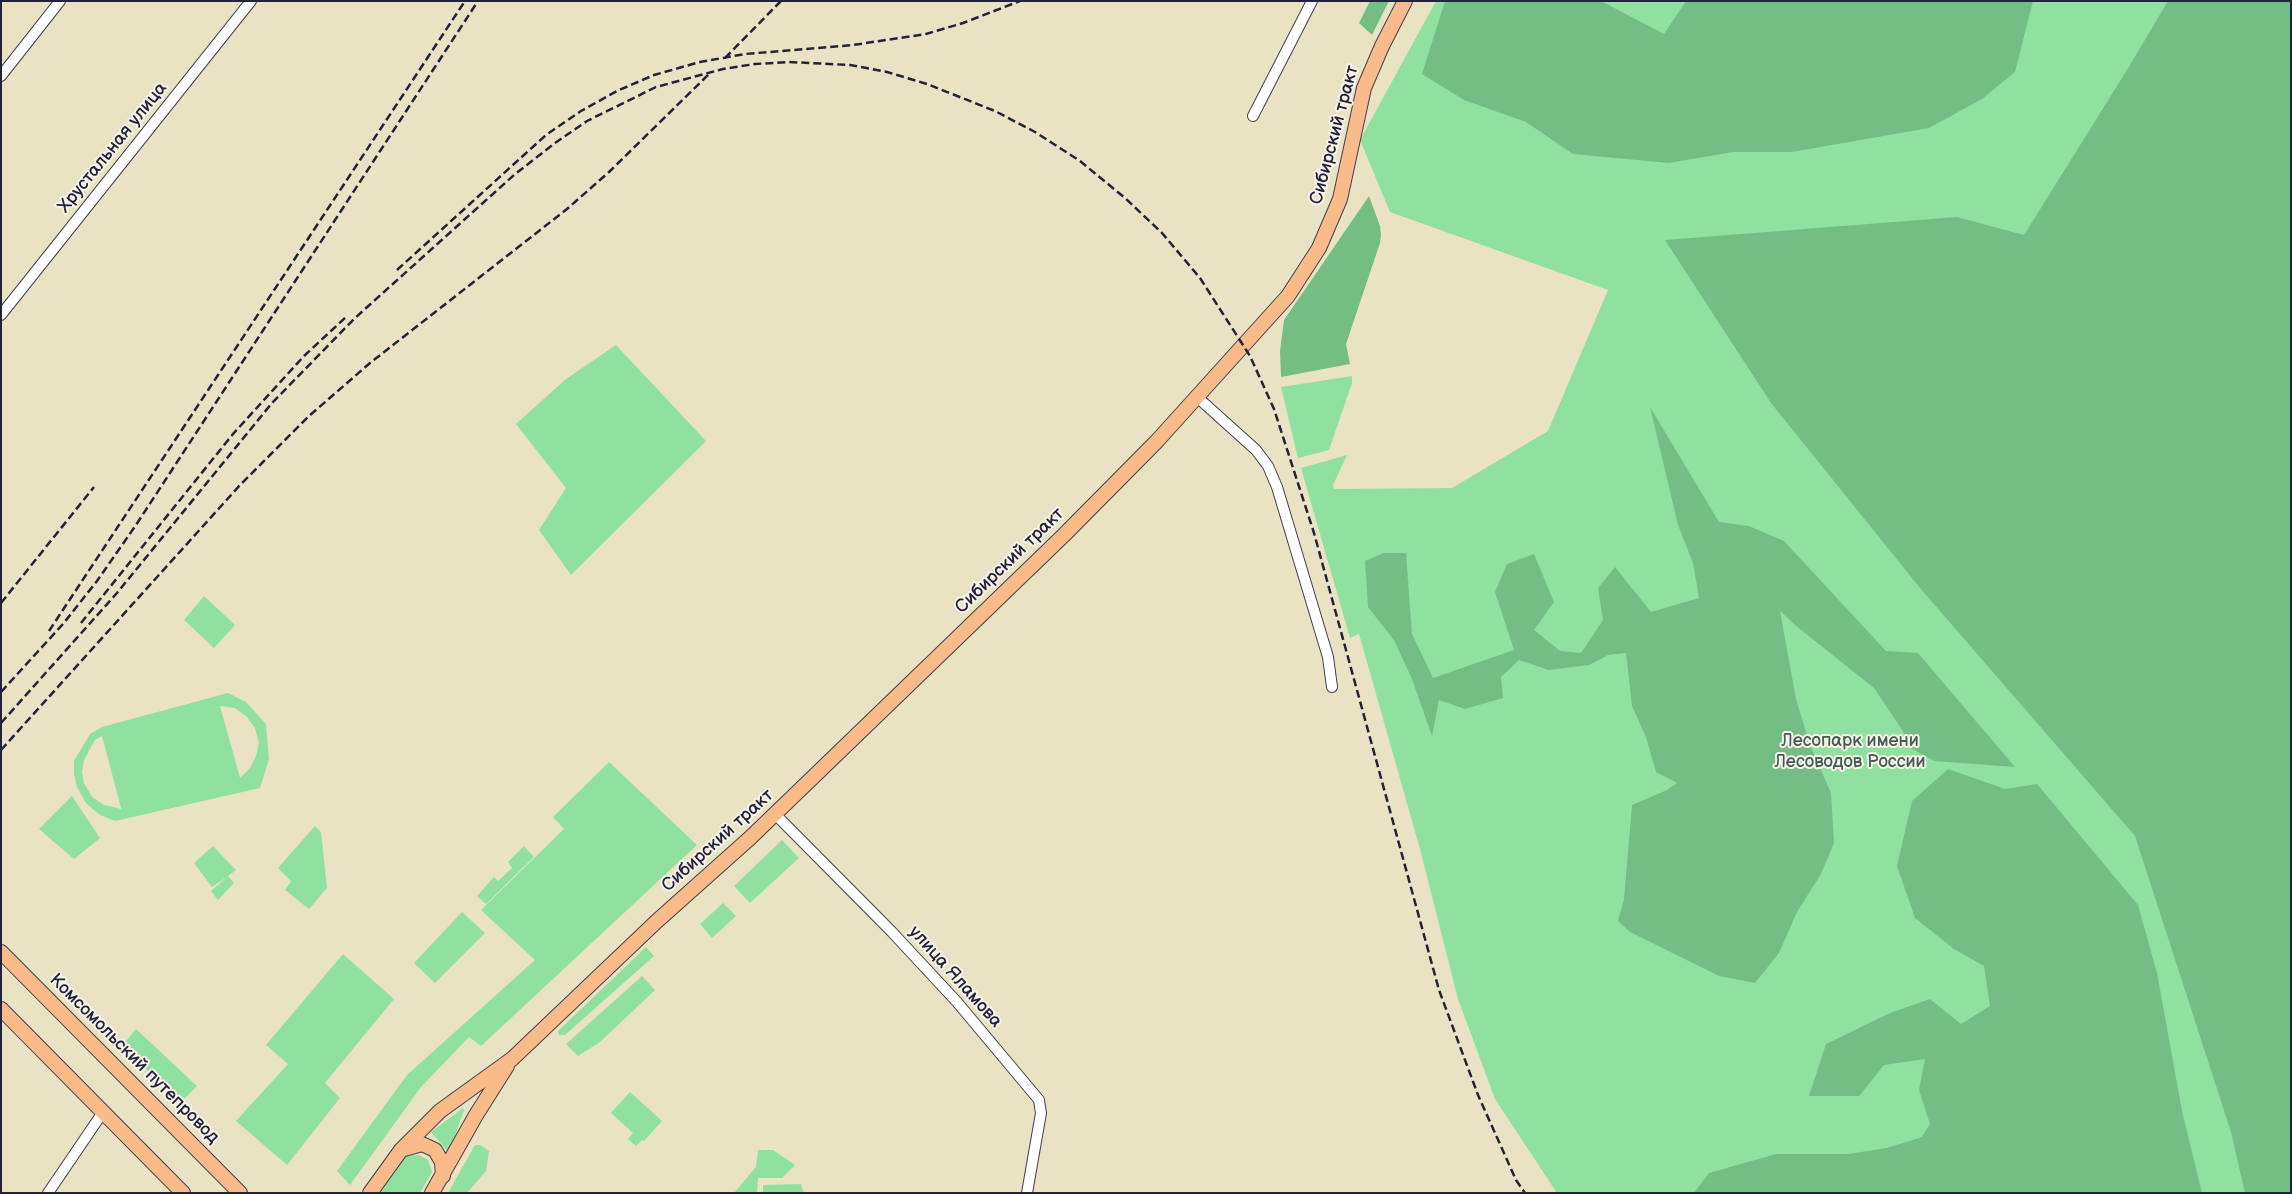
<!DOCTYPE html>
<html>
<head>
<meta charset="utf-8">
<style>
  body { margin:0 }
  #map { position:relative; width:2292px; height:1194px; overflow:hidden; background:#e9e3c4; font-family:"Balsamiq Sans",sans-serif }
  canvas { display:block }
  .frame { position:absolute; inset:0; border:2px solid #22223b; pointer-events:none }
</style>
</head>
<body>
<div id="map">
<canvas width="2292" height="1194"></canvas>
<div class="frame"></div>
</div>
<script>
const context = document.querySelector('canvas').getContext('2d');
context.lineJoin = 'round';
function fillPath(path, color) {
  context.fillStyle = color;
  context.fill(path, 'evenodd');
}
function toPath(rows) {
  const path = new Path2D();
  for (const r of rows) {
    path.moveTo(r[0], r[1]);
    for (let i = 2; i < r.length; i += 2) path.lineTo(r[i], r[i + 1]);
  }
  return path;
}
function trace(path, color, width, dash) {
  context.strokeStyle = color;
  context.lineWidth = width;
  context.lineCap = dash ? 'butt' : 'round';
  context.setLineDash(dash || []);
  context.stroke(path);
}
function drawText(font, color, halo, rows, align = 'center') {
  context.font = font + ' "Balsamiq Sans",sans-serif';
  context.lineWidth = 4;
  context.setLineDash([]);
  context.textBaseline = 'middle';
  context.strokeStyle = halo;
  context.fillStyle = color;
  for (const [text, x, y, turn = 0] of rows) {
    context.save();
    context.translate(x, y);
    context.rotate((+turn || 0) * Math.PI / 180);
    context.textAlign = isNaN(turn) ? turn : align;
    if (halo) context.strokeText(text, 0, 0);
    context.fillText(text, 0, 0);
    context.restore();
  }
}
fillPath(toPath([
  [1436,1,2291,1,2291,1193,1557,1193,1495,1099,1458,999,1420,849,1359,634,1350,638,1301,468,1347,455,1333,485,1334,489,1452,488,1548,431,1608,290,1390,212,1360,140],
  [616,345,706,441,571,575,539,530,566,488,516,424,566,379],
  [1352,376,1352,383,1329,450,1298,458,1281,387],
  [204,596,235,625,214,648,184,620],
  [228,693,246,702,266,724,269,759,260,788,115,821,100,815,86,803,77,787,74,774,74,761,90,734,102,727],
  [220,706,235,708,247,717,255,728,259,743,256,756,250,768,240,778],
  [102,736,121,808,121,809,104,805,92,797,84,783,82,772,84,760,95,740],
  [609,762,697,845,481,1046,469,1037,421,1087,350,1185,337,1171,407,1075,535,960,481,910,564,829,553,817],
  [72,796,100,838,74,859,39,829],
  [315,826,321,832,327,888,309,909,285,890,291,881,278,868],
  [782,840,799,858,750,903,734,886],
  [213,846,236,870,228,876,234,883,218,900,211,891,227,877,212,887,194,863],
  [524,846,534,857,486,904,477,896,494,877,498,881,512,868,508,862],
  [723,903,736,916,712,938,700,924],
  [462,912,485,933,435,983,414,963],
  [646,947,654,956,565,1035,559,1035,558,1031],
  [343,954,394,999,325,1083,340,1098,287,1165,236,1121,288,1064,266,1045],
  [642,976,655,990,600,1042,578,1056,566,1044],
  [136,1029,197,1086,180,1103,122,1046],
  [630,1092,662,1121,644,1141,642,1140,636,1146,628,1139,633,1133,611,1113],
  [463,1108,464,1110,449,1153,431,1132],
  [475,1145,480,1145,489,1151,486,1171,467,1193,448,1193],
  [758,1150,773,1150,795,1165,782,1178,758,1178,757,1193,734,1193,756,1167],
  [419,1155,428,1160,432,1172,420,1193,378,1193,406,1156],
  [801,1184,804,1193,763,1193,763,1185]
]), '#90e0a0');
fillPath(toPath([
  [1370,1,1389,1,1372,35,1359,23],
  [1445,1,1601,1,1664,34,1686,1,2033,1,2015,72,1982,99,1929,128,1792,152,1733,152,1669,163,1573,154,1526,122,1464,100,1422,74],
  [2168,1,2291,1,2291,1193,2245,1193,2231,1132,2135,836,1920,588,1771,403,1665,240,1957,217,2024,235,2127,70],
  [1369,196,1380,226,1381,235,1380,243,1346,344,1350,364,1281,377,1280,351,1284,320],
  [1650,407,1719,522,1749,526,1784,541,1886,651,1918,653,2015,767,1934,761,1909,747,1903,731,1874,688,1795,625,1780,611,1796,699,1810,745,1831,793,1834,843,1821,874,1797,912,1779,953,1755,983,1719,976,1630,932,1618,921,1624,899,1632,805,1667,790,1677,783,1656,772,1646,737,1632,706,1626,653,1608,655,1589,665,1549,670,1519,660,1501,677,1503,698,1465,709,1439,700,1432,736,1412,679,1394,640,1368,607,1365,561,1384,553,1406,553,1412,634,1433,678,1514,650,1495,592,1507,564,1534,554,1554,602,1534,630,1560,651,1581,653,1603,620,1598,588,1615,567,1651,612,1699,598,1693,563,1678,525],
  [1948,769,2005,789,2037,784,2138,905,2157,973,2182,1111,2202,1193,1694,1193,1709,1173,1776,1154,1848,1154,1887,1148,1922,1137,1930,1124,1919,1090,1925,1059,1884,1065,1859,1096,1809,1096,1826,1044,1890,1013,1930,999,1961,1024,1990,1006,1984,966,1954,949,1915,918,1897,866,1912,801]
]), '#74be86');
const minor = toPath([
  [1,76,60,1],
  [1253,116,1312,1],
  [1,315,251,1],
  [1196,396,1256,450,1268,466,1277,487,1328,657,1332,687],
  [775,814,892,932,957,1002,1039,1100,1041,1113,1027,1193],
  [48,1193,101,1115]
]);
const major = toPath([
  [1,952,240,1193],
  [1,1009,183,1193],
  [404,1149,422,1144,435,1150,442,1162,443,1176],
  [370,1193,401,1150,440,1111,512,1059,657,921,750,838,1064,535,1157,441,1288,296,1319,248,1340,199,1364,88,1382,46,1405,1],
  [432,1193,476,1115,507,1066]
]);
trace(minor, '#403f50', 12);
trace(major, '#403f50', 16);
trace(minor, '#fff', 10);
trace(major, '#fabb8b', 14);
trace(toPath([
  [725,58,781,1],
  [397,270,546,135,581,111,617,91,654,75,700,62,745,54,853,45,926,34,963,23,1020,1],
  [1,603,94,487],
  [81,623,233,434,304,356,346,317],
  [49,631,465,1],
  [1,692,63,624,97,581,136,525,478,1],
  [1,723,117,593,272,403,355,318,514,175,555,143,587,121,656,87,723,69,755,64,789,62,850,65,887,72,927,84,995,111,1035,132,1080,161,1125,198,1162,233,1200,278,1250,356,1274,409,1314,533,1439,990,1478,1095,1516,1180,1525,1193],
  [1,750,241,484,309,416,370,363,567,209,609,172,709,74]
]), '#22223b', 2.5, [8, 4]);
drawText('18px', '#22223b', '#f7f3e8', [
  ["Сибирский тракт",1335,135,-75],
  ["Хрустальная улица",113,148,-51],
  ["Сибирский тракт",1010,561,-44],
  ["Сибирский тракт",718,841,-42],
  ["улица Яламова",955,977,48],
  ["Комсомольский путепровод",134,1059,45]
]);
drawText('18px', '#435b59', '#f7f3e8', [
  ["Лесопарк имени",1850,741],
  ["Лесоводов России",1850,762]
]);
</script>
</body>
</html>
